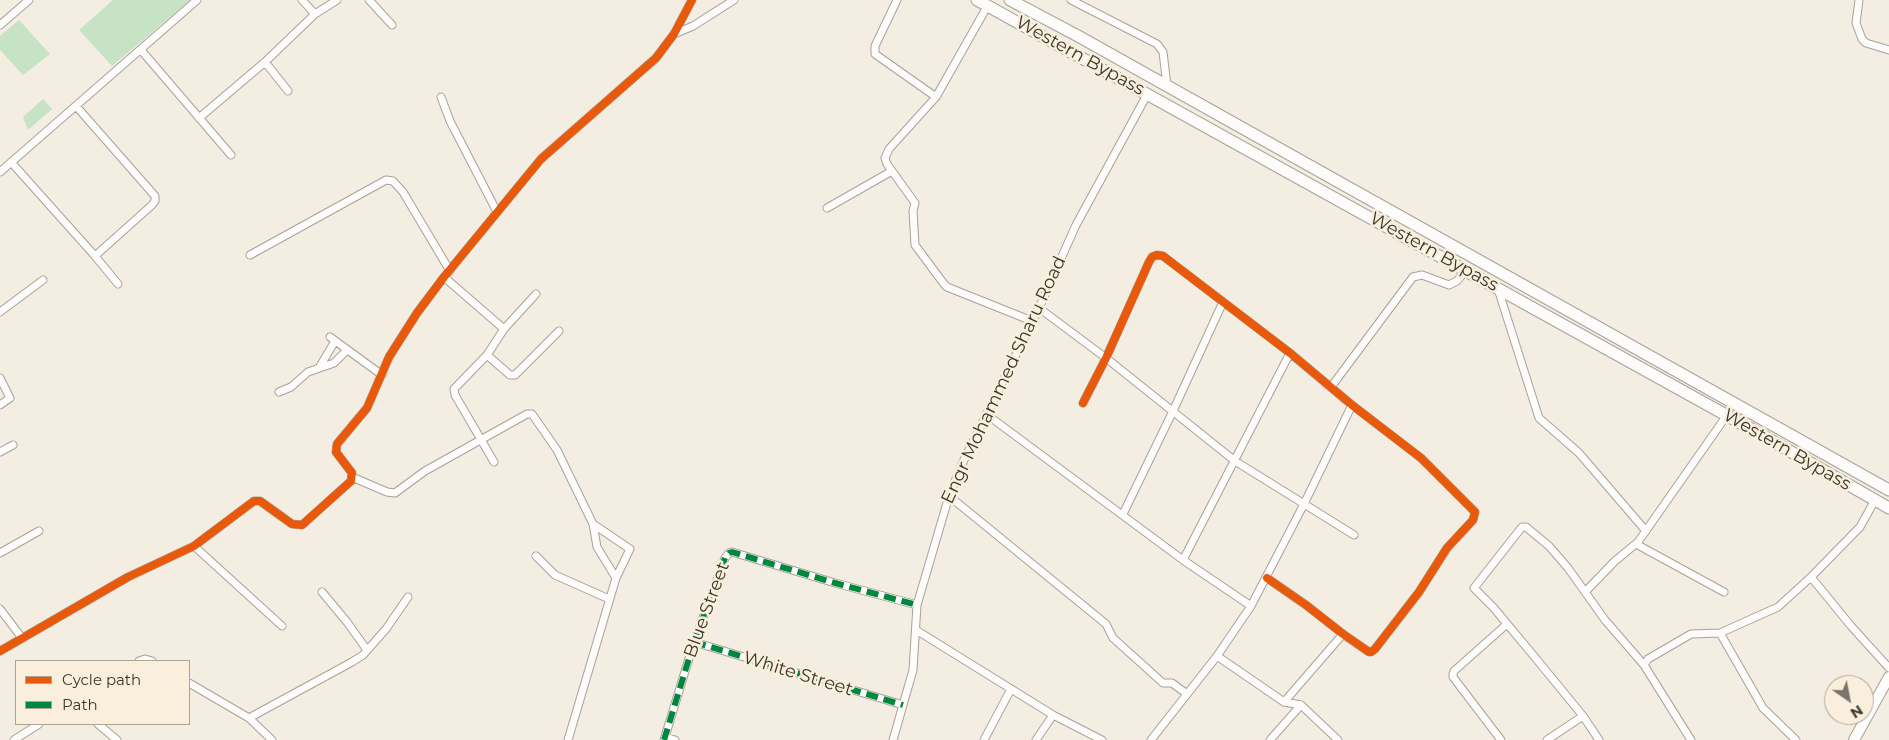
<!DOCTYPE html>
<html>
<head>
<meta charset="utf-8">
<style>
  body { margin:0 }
  #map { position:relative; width:1889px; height:740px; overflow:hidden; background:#f3ede2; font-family:Montserrat,sans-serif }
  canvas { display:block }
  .legend { position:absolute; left:15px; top:660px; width:175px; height:65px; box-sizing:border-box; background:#f9efdc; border:1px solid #aca596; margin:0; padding:6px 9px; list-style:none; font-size:15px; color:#39362e }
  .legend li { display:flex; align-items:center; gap:10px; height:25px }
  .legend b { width:25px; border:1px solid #aca596 }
  .north { position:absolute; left:1824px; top:675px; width:50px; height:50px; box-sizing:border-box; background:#f9efdc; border:1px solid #aca596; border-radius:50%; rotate:147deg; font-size:14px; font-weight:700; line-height:20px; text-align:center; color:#39362e }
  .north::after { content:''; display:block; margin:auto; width:18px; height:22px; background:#7a766d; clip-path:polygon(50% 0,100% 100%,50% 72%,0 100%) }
</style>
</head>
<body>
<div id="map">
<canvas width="1889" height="740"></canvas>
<ul class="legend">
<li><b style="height:6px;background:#e8590c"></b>Cycle path</li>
<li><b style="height:6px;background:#00873e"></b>Path</li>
</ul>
<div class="north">N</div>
</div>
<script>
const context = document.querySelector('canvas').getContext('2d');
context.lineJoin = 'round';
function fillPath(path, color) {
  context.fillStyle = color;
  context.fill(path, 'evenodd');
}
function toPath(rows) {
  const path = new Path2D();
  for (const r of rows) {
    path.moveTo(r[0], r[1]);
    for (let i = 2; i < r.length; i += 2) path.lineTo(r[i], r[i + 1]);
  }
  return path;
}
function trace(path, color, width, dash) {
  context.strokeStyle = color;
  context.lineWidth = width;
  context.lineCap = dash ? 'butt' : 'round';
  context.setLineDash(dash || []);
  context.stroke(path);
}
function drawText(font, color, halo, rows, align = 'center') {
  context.font = font + ' Montserrat,sans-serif';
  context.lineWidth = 5;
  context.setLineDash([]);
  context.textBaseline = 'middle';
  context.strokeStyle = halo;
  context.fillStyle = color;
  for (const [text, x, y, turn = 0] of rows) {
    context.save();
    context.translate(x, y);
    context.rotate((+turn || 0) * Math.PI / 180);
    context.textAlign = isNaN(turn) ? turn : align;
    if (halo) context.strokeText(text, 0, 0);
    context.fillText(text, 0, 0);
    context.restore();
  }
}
fillPath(toPath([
  [113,0,190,0,112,66,79,30],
  [19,20,50,54,23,75,0,50,0,36],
  [43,99,52,109,28,130,23,117]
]), '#c6e3c5');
const street = toPath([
  [302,0,315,14],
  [369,0,392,25],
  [897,0,875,46,875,54,936,97],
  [1071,0,1157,44,1163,52,1167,86],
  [1859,0,1856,23,1862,39,1866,43,1889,50],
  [988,5,936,97,889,149,885,158,887,164,915,203,913,211,915,245,944,284,947,287,1032,321],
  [0,25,29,0],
  [674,34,693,26,734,0],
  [141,50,231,155],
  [288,91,265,62,315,14,337,0],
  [441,97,450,121,497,212],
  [199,118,265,62],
  [11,162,95,256,152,205,155,201,155,196,76,106],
  [0,172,197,0],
  [827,208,892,171],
  [250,255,386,180,393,181,403,192,450,271],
  [95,256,118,284],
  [444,277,504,329],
  [1498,289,1539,418,1579,453,1646,531],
  [1039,308,1106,358,1235,461,1354,535],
  [0,312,43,280],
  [330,337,382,375],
  [487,355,510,375,515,375,559,331],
  [319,368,335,341],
  [0,378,10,398,0,405],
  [1331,387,1413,277,1422,275,1449,285,1457,281,1466,270],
  [279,392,291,387,308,372,334,363,347,350],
  [1083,403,1106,358,1149,262,1152,257,1157,255,1163,256,1290,353,1352,405,1421,458,1475,512,1473,520,1447,548,1419,592,1375,649,1371,652,1369,652,1343,634,1306,605,1267,578],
  [986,414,1183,560,1251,606],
  [0,452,13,445],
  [494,462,455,395,454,389,487,355,504,329,536,294],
  [352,477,387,492,395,493,425,471,527,414,532,414,557,450,593,524,597,547,616,578],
  [949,496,1106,624,1113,638,1163,683,1172,683,1187,694],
  [1123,514,1173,411,1223,302],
  [1636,544,1724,592],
  [194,546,282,626],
  [0,553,39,531],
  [536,556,555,575,609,599],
  [1183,560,1290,353],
  [1811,577,1851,626,1889,668],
  [1586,591,1615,561,1638,542,1727,415],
  [322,592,347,622,367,650],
  [0,609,22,638],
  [916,630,1053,715,1102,740],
  [1720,633,1763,708,1796,740],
  [694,642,903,705],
  [0,651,128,577,194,546,254,501,260,501,292,524,302,525,351,481,352,473,336,452,337,444,367,408,389,357,417,313,444,277,541,159,656,58,674,34,692,0],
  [1217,656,1284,702,1301,705,1338,740],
  [139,661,145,659,152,661],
  [1644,665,1648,659,1691,634,1720,633,1778,607,1811,577,1860,527,1875,500],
  [189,683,249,718,272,740],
  [1284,702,1343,634],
  [249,718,352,662,363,655,386,629,408,597],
  [98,724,117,740],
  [665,737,675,740],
  [14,740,39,724],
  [568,740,616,578,630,549,593,524],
  [664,740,694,642,725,558,729,553,732,552,835,583,917,605],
  [893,740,913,670,917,605,949,496,963,462,1039,308,1076,225,1148,93],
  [984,740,1011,689],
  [1036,740,1053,715],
  [1151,740,1217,656,1251,606,1304,504,1352,405],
  [1270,740,1301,705],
  [1501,740,1453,677,1453,674,1454,671,1507,624],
  [1547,740,1583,716],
  [1599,740,1583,716,1538,661,1493,607,1474,588,1522,527,1526,527,1549,546,1568,568,1605,620,1644,665,1691,740]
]);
const secondary = toPath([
  [1854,740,1889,677]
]);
const primary = toPath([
  [977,0,1753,430,1889,508],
  [1010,0,1078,36,1889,490]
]);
trace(street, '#a7a29a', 9);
trace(secondary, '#a7a29a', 12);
trace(primary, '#a7a29a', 13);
trace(street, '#fdfcfb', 7);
trace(secondary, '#fdfcfb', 10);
trace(primary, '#fdfcfb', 11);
trace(toPath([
  [694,642,903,705],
  [664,740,694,642,725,558,729,553,732,552,835,583,917,605]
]), '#00873e', 6, [12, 6]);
trace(toPath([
  [1083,403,1106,358,1149,262,1152,257,1157,255,1163,256,1290,353,1352,405,1421,458,1475,512,1473,520,1447,548,1419,592,1375,649,1371,652,1369,652,1343,634,1306,605,1267,578],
  [0,651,128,577,194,546,254,501,260,501,292,524,302,525,351,481,352,473,336,452,337,444,367,408,389,357,417,313,444,277,541,159,656,58,674,34,692,0]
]), '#e8590c', 8);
drawText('18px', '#39362e', '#f9efdc', [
  ["Western Bypass",1080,56,29],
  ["Western Bypass",1434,252,29],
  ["Engr Mohammed Sharu Road",1004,380,-65],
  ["Western Bypass",1787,450,30],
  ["Blue Street",707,610,-70],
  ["White Street",798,674,17]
]);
</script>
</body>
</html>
